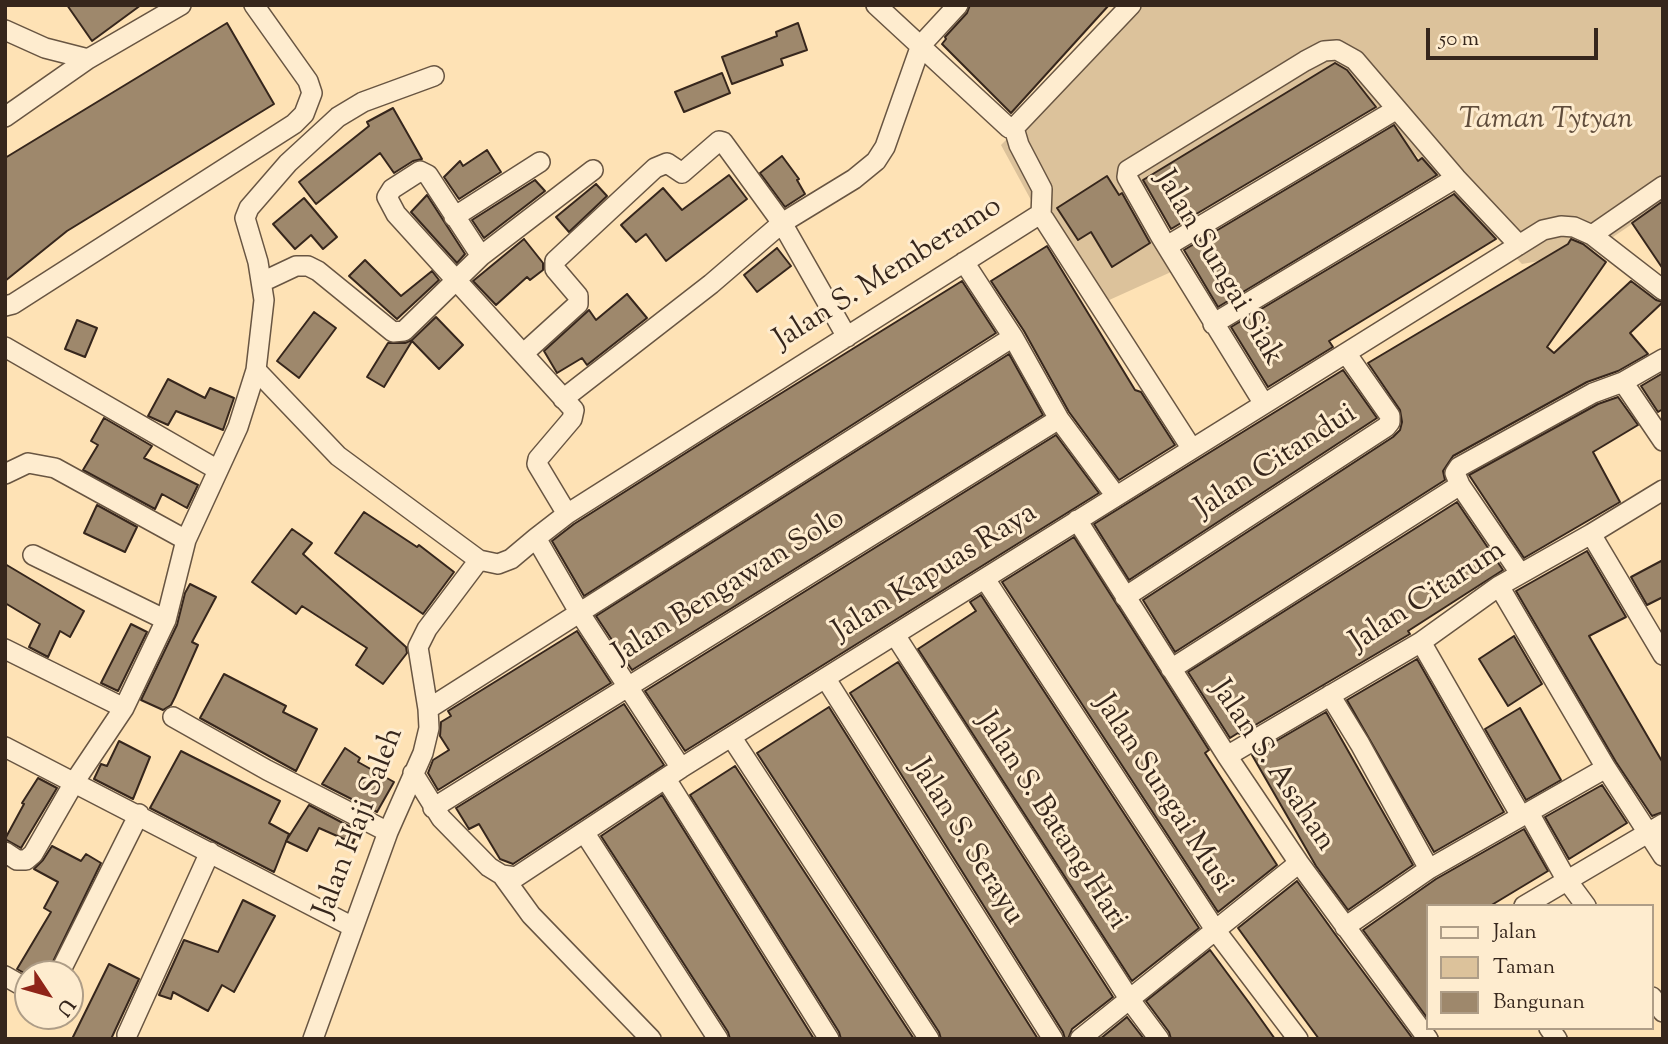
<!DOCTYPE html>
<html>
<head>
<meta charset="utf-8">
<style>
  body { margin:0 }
  #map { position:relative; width:1668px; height:1044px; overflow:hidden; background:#fee2b5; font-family:"Sorts Mill Goudy",serif }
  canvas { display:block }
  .frame { position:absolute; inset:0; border:7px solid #36261c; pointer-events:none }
  .legend { position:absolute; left:1426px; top:904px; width:228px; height:126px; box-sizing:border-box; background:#feeccf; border:2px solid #ae9d87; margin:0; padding:9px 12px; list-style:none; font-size:21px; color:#36261c }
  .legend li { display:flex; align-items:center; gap:14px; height:35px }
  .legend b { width:35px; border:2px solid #ae9d87 }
  .north { position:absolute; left:14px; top:960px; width:70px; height:70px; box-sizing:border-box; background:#feeccf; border:2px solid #ae9d87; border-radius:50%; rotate:126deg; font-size:19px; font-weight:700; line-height:28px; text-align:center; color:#36261c }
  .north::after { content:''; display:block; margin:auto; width:24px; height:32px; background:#8f2418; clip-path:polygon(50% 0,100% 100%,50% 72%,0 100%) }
  .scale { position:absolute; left:1426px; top:28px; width:172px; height:32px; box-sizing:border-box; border:4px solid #36261c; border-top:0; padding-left:9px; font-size:21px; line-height:24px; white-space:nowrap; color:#36261c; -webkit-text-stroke:5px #feeccf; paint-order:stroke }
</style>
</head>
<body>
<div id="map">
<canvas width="1668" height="1044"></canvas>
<div class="frame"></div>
<ul class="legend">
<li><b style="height:9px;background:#feeccf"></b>Jalan</li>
<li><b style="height:19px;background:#dcc29b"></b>Taman</li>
<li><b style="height:19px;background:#9e886c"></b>Bangunan</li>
</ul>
<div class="north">U</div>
<div class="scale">50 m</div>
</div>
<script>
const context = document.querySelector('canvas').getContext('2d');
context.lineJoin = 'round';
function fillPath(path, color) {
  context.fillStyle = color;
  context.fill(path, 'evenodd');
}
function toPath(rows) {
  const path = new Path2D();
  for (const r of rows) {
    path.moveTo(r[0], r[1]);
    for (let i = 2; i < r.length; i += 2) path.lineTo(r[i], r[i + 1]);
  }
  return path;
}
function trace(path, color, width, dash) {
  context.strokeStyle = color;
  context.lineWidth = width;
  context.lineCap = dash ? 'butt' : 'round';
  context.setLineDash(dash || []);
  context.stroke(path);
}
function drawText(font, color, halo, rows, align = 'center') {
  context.font = font + ' "Sorts Mill Goudy",serif';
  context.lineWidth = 6;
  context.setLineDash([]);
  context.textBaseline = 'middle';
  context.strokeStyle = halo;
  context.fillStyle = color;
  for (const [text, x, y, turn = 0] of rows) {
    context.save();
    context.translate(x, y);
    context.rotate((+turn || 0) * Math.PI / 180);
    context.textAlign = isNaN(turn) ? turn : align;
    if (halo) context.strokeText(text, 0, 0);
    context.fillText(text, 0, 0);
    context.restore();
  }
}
fillPath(toPath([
  [1141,5,1663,5,1663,203,1591,252,1522,264,1345,82,1125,197,1171,272,1096,306,1050,235,1001,145]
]), '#dcc29b');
const building = toPath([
  [67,5,141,5,92,41,67,5],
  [970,5,1109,5,1011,113,942,44,946,39,945,37,967,13,970,5],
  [227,23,274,104,67,231,5,281,5,158,227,23],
  [798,23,807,50,781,59,783,65,732,84,722,57,777,36,776,32,798,23],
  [1335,63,1347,70,1376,107,1171,229,1143,180,1335,63],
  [722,73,730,93,684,112,675,92,722,73],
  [393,108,422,159,413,161,394,173,380,153,316,204,299,182,369,126,367,122,393,108],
  [1394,125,1418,161,1422,158,1437,175,1218,307,1184,250,1394,125],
  [487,150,501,172,459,199,444,177,460,161,463,166,487,150],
  [782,156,799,179,797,180,805,194,785,207,760,173,782,156],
  [729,175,747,199,666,261,646,234,636,242,621,225,663,188,682,210,729,175],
  [1107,176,1119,195,1122,193,1150,243,1112,267,1091,232,1078,240,1057,208,1107,176],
  [535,180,545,191,484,238,472,220,535,180],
  [596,184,607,196,569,232,556,217,596,184],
  [1454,194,1496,239,1329,341,1333,347,1268,387,1231,327,1454,194],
  [427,195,465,254,457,263,411,212,427,195],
  [304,198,337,237,323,249,311,235,295,249,273,224,304,198],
  [1663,201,1663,269,1632,223,1663,201],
  [524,239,543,263,543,270,530,280,527,277,496,305,473,281,524,239],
  [1571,239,1583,244,1606,262,1547,347,1554,353,1631,281,1656,300,1663,302,1630,333,1648,354,1618,371,1587,382,1453,456,1443,471,1445,480,1175,652,1143,600,1393,437,1400,430,1402,422,1400,410,1368,363,1568,244,1571,239],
  [1047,246,1135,390,1141,392,1175,445,1119,480,1069,412,1024,331,991,281,1047,246],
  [777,248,791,266,757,292,744,275,777,248],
  [365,260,401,296,432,271,439,280,397,319,349,276,365,260],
  [962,281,996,333,584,596,552,541,574,524,730,425,962,281],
  [627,294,647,318,587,365,582,358,557,373,544,351,589,310,596,320,627,294],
  [314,312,336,328,299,378,277,361,314,312],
  [436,317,463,345,439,369,412,341,384,387,367,377,388,343,405,343,412,340,436,317],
  [77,320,97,328,85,357,65,349,77,320],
  [1009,354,1043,415,632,670,596,616,1009,354],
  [1343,370,1377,418,1129,580,1094,524,1343,370],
  [1663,373,1663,409,1658,412,1641,386,1663,373],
  [168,379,205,398,210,388,234,398,223,430,176,411,168,425,148,416,168,379],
  [1618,397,1638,425,1593,452,1620,502,1524,558,1469,475,1598,404,1618,397],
  [104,418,152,446,144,458,198,485,187,508,162,494,155,509,83,470,98,445,91,441,104,418],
  [1056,435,1099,493,685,751,645,691,1056,435],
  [1457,502,1503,570,1408,631,1410,634,1240,734,1238,733,1230,738,1188,672,1457,502],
  [97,505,137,527,125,552,84,533,97,505],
  [364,512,417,547,419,545,454,572,423,614,335,553,364,512],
  [292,529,312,543,303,554,406,647,407,653,383,684,356,665,367,648,302,606,296,614,252,582,292,529],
  [1074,537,1209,750,1205,753,1277,865,1218,912,1002,582,1074,537],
  [1587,551,1626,617,1589,636,1663,763,1663,812,1652,816,1616,762,1516,591,1587,551],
  [1663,560,1663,597,1647,605,1631,577,1663,560],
  [5,564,84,611,70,637,60,631,48,657,29,647,40,624,5,603,5,564],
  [190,584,216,597,192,642,198,645,175,697,171,705,163,710,141,700,177,625,185,593,190,584],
  [981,595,1199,928,1132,981,918,649,976,611,970,602,981,595],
  [131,624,147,632,118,691,101,683,131,624],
  [577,631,611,683,438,790,428,773,433,760,449,750,440,736,441,722,451,716,448,711,577,631],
  [1514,636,1542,684,1508,706,1479,659,1514,636],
  [1417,659,1504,812,1434,852,1347,700,1417,659],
  [898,662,1113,997,1072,1029,1068,1039,1065,1039,1063,1032,850,693,898,662],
  [224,674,286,706,283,712,317,729,296,771,200,718,224,674],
  [624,704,664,765,513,864,500,859,479,824,469,829,456,808,624,704],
  [829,707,1038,1039,941,1039,939,1032,757,753,829,707],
  [1520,708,1561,780,1526,800,1485,729,1520,708],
  [1326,712,1413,865,1348,910,1316,866,1252,755,1326,712],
  [119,741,150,757,133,799,94,779,101,764,107,766,119,741],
  [345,748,360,758,358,762,394,782,377,812,322,784,345,748],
  [181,751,280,801,269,823,289,834,274,872,150,808,181,751],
  [735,766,914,1039,841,1039,839,1032,690,795,735,766],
  [38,778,57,788,21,848,5,839,24,804,22,803,38,778],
  [1602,785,1627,823,1569,859,1545,817,1602,785],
  [662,795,814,1039,730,1039,728,1032,601,836,662,795],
  [309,805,358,831,353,843,319,828,307,851,286,841,309,805],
  [1524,829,1548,871,1490,906,1428,906,1428,1019,1363,930,1436,879,1524,829],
  [52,846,81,861,86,854,101,863,47,974,26,974,17,969,51,912,44,908,58,882,34,869,43,860,52,846],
  [1297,881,1335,934,1413,1039,1319,1039,1280,986,1238,928,1297,881],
  [243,900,275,916,234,992,222,985,208,1011,173,992,171,999,159,995,184,940,218,952,243,900],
  [1210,950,1250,1004,1275,1039,1171,1039,1169,1032,1146,1001,1210,950],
  [109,964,139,979,111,1039,72,1039,109,964],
  [1127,1017,1144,1039,1100,1039,1127,1017]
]);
fillPath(building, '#9e886c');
trace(building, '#36261c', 2);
const street = toPath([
  [876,5,1009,128,1014,128,1131,5],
  [5,30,45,48,88,59],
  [5,117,88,59,181,5],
  [1014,128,1019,145,1042,189,1041,216],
  [454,217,540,162],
  [1592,235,1663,186],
  [1167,246,1397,109],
  [481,256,428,175,420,171,392,189,387,197,396,214,574,410,572,419,538,459,537,464,567,514],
  [964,262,1013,337,1059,419,1116,496],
  [262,282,296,266,308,266,318,271,393,332,404,331,481,256,593,170],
  [5,306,13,304,294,124,304,114,312,93,308,81,254,5],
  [1213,324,1456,178],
  [5,347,218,470],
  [524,353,578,304,578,296,555,269,555,261,655,168,667,163,682,173,719,141,723,142,782,223,847,337],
  [256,370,338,456,479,560,498,564,511,559,536,538,579,612,681,768],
  [1623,382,1663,441],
  [563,399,711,284,782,223,854,179,876,161,885,147,921,45,958,5],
  [1264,404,1161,237,1127,177,1128,170,1305,61,1324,51,1337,50,1355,60,1456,178,1519,245],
  [5,474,28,463,55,468,186,540],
  [1077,520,1227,756,1299,863,1428,1039],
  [1591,534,1663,655],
  [536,538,567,514,1037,216,1041,216,1044,219,1192,449],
  [33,555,166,620],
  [1520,573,1460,485,1455,473,1459,467,1593,393,1623,382,1663,359],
  [985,579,1216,931,1298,1039],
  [1499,586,1606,768,1663,856],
  [1125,597,1386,427,1390,422,1390,416,1346,353],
  [895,635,1130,1000,1159,1039],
  [1421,642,1521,816],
  [5,649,124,708],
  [1171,669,1460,485],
  [826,679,1053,1039],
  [1330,695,1360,744,1429,869],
  [428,709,1013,337],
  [173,717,267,770,388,832],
  [732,738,929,1039],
  [5,747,353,927],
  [1227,756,1421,642,1499,586,1591,534,1663,490],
  [413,773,441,818,489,867,502,875,516,877,681,768,1543,230,1561,226,1574,227,1592,235,1663,290],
  [666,779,829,1039],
  [433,808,1059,419],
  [1529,813,1566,879,1586,906],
  [584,832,718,1039],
  [5,852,17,860,26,860,33,854,75,781,124,708,166,620,186,540,238,427,256,370,264,300,258,262,245,218,249,208,288,163,338,117,363,102,434,76],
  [502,875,531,915,651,1039],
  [1524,906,1663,824],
  [1345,927,1429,869,1606,768],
  [59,974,139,814],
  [5,976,28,989],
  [1652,997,1663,1012],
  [1549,1028,1557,1039],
  [127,1035,210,852],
  [313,1039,388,832,423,753,429,728,428,709,418,647,427,629,479,560],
  [1080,1039,1299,863]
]);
trace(street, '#685542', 22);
trace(street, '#feeccf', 19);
drawText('italic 30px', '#604d3c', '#feeccf', [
  ["Taman Tytyan",1546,122]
]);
drawText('30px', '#36261c', '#feeccf', [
  ["Jalan Sungai Siak",1217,269,59],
  ["Jalan S. Memberamo",889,275,-32],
  ["Jalan Citandui",1277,463,-33],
  ["Jalan Kapuas Raya",936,574,-32],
  ["Jalan Bengawan Solo",730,588,-32],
  ["Jalan Citarum",1429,598,-33],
  ["Jalan S. Asahan",1271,767,56],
  ["Jalan Sungai Musi",1162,795,57],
  ["Jalan S. Batang Hari",1050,822,57],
  ["Jalan Haji Saleh",361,823,-69],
  ["Jalan S. Serayu",965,843,58]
]);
</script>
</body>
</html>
